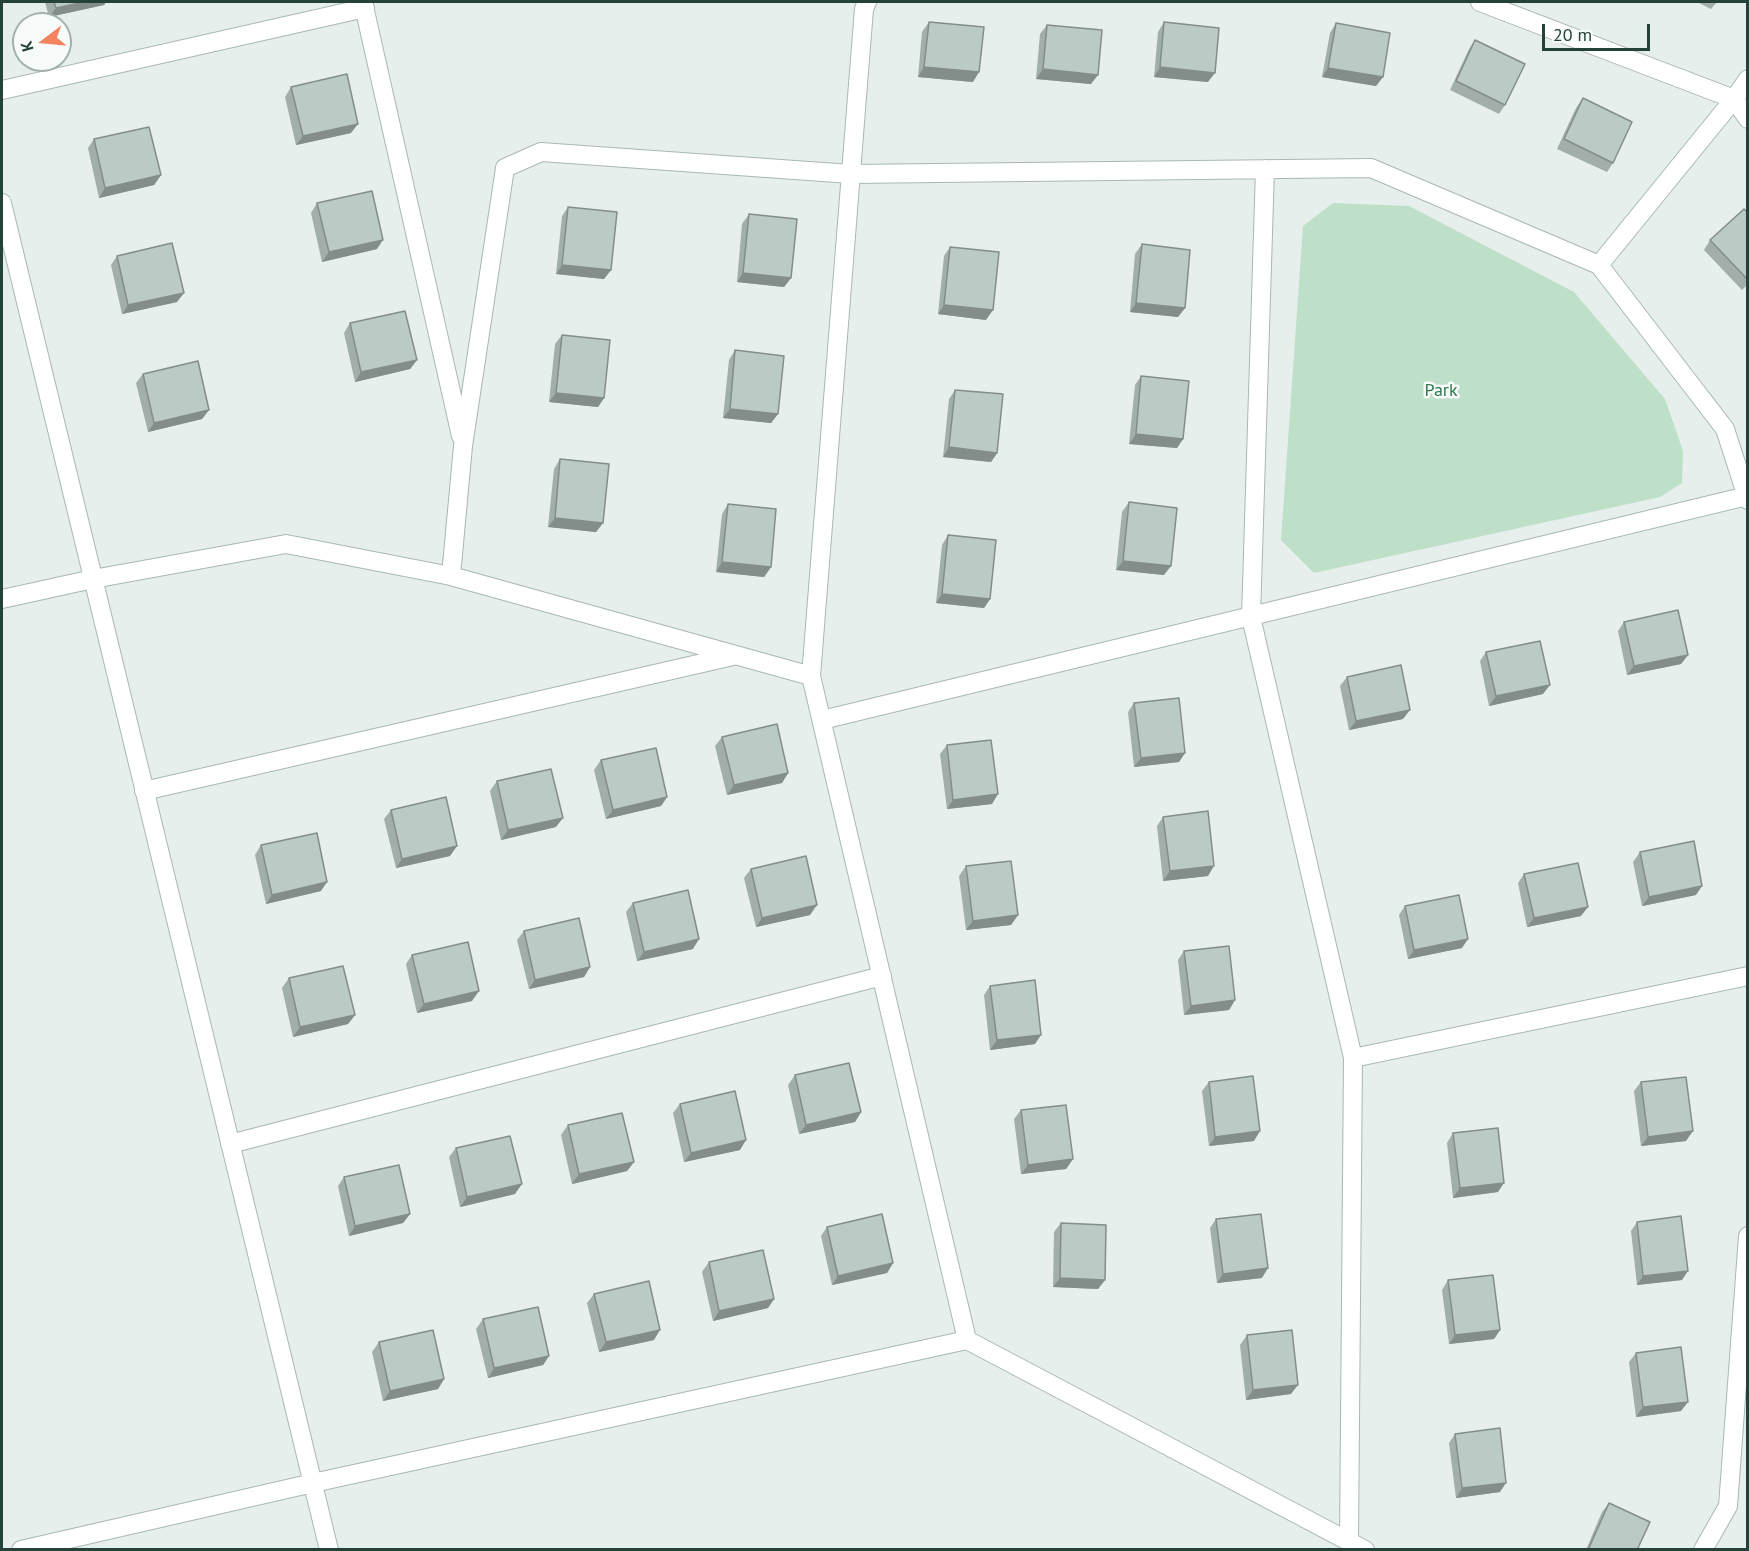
<!DOCTYPE html>
<html>
<head>
<meta charset="utf-8">
<style>
  body { margin:0 }
  #map { position:relative; width:1749px; height:1551px; overflow:hidden; background:#e6efeb; font-family:"PT Sans",sans-serif }
  canvas { display:block }
  .frame { position:absolute; inset:0; border:3px solid #24423a; pointer-events:none }
  .north { position:absolute; left:12px; top:12px; width:60px; height:60px; box-sizing:border-box; background:#f7fbf9; border:2px solid #a3b1ad; border-radius:50%; rotate:254deg; font-size:16px; font-weight:700; line-height:24px; text-align:center; color:#24423a }
  .north::after { content:''; display:block; margin:auto; width:21px; height:27px; background:#f4845f; clip-path:polygon(50% 0,100% 100%,50% 72%,0 100%) }
  .scale { position:absolute; left:1542px; top:24px; width:108px; height:27px; box-sizing:border-box; border:3px solid #24423a; border-top:0; padding-left:8px; font-size:18px; line-height:21px; white-space:nowrap; color:#24423a; -webkit-text-stroke:4px #f7fbf9; paint-order:stroke }
</style>
</head>
<body>
<div id="map">
<canvas width="1749" height="1551"></canvas>
<div class="frame"></div>
<div class="north">K</div>
<div class="scale">20 m</div>
</div>
<script>
const context = document.querySelector('canvas').getContext('2d');
context.lineJoin = 'round';
function fillPath(path, color) {
  context.fillStyle = color;
  context.fill(path, 'evenodd');
}
function toPath(rows) {
  const path = new Path2D();
  for (const r of rows) {
    path.moveTo(r[0], r[1]);
    for (let i = 2; i < r.length; i += 2) path.lineTo(r[i], r[i + 1]);
  }
  return path;
}
function trace(path, color, width, dash) {
  context.strokeStyle = color;
  context.lineWidth = width;
  context.lineCap = dash ? 'butt' : 'round';
  context.setLineDash(dash || []);
  context.stroke(path);
}
function drawText(font, color, halo, rows, align = 'center') {
  context.font = font + ' "PT Sans",sans-serif';
  context.lineWidth = 5;
  context.setLineDash([]);
  context.textBaseline = 'middle';
  context.strokeStyle = halo;
  context.fillStyle = color;
  for (const [text, x, y, turn = 0] of rows) {
    context.save();
    context.translate(x, y);
    context.rotate((+turn || 0) * Math.PI / 180);
    context.textAlign = isNaN(turn) ? turn : align;
    if (halo) context.strokeText(text, 0, 0);
    context.fillText(text, 0, 0);
    context.restore();
  }
}
fillPath(toPath([
  [1333,203,1409,206,1574,292,1665,399,1683,451,1682,483,1660,497,1314,573,1281,540,1303,226]
]), '#bfe0c8');
const minor = toPath([
  [363,2,461,436],
  [867,2,864,9,811,676,967,1340],
  [1480,2,1734,99,1748,119],
  [2,90,365,8],
  [1265,169,1251,617,1353,1058,1349,1541],
  [2,203,329,1550],
  [1599,265,1734,99,1748,79],
  [451,576,463,446,505,168,541,152,851,174,1371,168,1599,265,1725,429,1748,500],
  [2,599,93,579,286,544,451,576,811,676],
  [822,720,1747,496],
  [144,791,733,656],
  [1353,1058,1748,976],
  [230,1144,882,976],
  [21,1550,313,1483,967,1340,1365,1550],
  [1703,1550,1728,1506,1748,1236]
]);
trace(minor, '#a8b8b2', 20);
trace(minor, '#fff', 18);
fillPath(toPath([
  [45,2,106,2,104,5,49,17],
  [1697,2,1717,2,1711,9],
  [929,22,973,82,918,77,922,32],
  [1164,22,1208,82,1154,77,1158,32],
  [1336,23,1383,77,1376,86,1322,77,1330,33],
  [1047,25,1091,84,1036,79,1040,34],
  [1475,40,1505,105,1499,114,1450,90,1469,49],
  [291,87,351,133,296,145,285,97],
  [1583,98,1613,163,1607,172,1557,149,1576,108],
  [94,139,161,175,154,185,99,198,88,148],
  [317,203,377,249,322,262,311,213],
  [568,207,611,270,604,279,556,274,562,216],
  [1748,213,1748,284,1742,290,1704,250,1710,240],
  [749,214,791,278,784,287,737,282,742,224],
  [1142,244,1185,308,1178,317,1130,312,1135,254],
  [950,247,986,320,938,314,944,256],
  [117,256,177,302,122,314,111,265],
  [350,323,417,360,410,369,355,382,344,333],
  [562,335,604,398,598,407,549,402,555,344],
  [735,350,778,414,771,423,723,418,729,360],
  [143,374,209,410,202,419,148,432,136,383],
  [1141,376,1183,439,1177,448,1129,444,1135,385],
  [955,390,997,453,991,462,943,457,949,399],
  [560,459,603,523,596,532,548,527,554,469],
  [1129,502,1164,575,1116,570,1122,512],
  [728,504,771,567,764,577,716,572,722,514],
  [948,535,990,599,984,608,936,603,942,545],
  [1624,622,1688,655,1681,664,1627,675,1618,631],
  [1486,652,1543,694,1489,706,1480,661],
  [1347,677,1403,719,1349,730,1340,686],
  [1134,703,1185,753,1179,762,1134,767,1128,712],
  [722,737,788,773,782,783,727,795,715,746],
  [947,745,992,804,947,809,940,754],
  [601,760,667,797,661,806,606,819,594,770],
  [497,781,556,827,501,840,490,791],
  [391,810,450,856,396,868,384,819],
  [1163,817,1208,876,1163,881,1157,826],
  [261,845,321,891,266,904,255,855],
  [1640,852,1696,895,1642,906,1633,862],
  [966,866,1018,915,1011,925,966,930,959,876],
  [751,869,810,915,756,927,744,878],
  [1524,874,1581,916,1527,927,1518,883],
  [633,903,693,949,637,961,626,912],
  [1405,906,1462,948,1408,959,1399,915],
  [524,931,590,967,584,977,529,989,517,940],
  [1184,951,1235,1000,1229,1010,1184,1015,1178,960],
  [412,955,472,1001,417,1013,406,964],
  [289,978,355,1015,348,1024,293,1037,282,988],
  [990,986,1035,1044,990,1050,984,995],
  [795,1075,861,1112,855,1122,799,1134,788,1085],
  [1209,1082,1254,1141,1209,1146,1202,1091],
  [1641,1082,1686,1141,1641,1146,1634,1091],
  [680,1104,740,1150,684,1162,673,1113],
  [1021,1110,1073,1159,1066,1169,1021,1174,1014,1119],
  [568,1125,634,1162,627,1171,572,1184,561,1135],
  [1453,1133,1498,1192,1453,1198,1447,1143],
  [456,1148,515,1194,460,1207,449,1157],
  [344,1177,410,1214,403,1223,349,1236,338,1186],
  [1216,1219,1262,1278,1217,1283,1210,1228],
  [1637,1222,1682,1280,1637,1285,1631,1231],
  [1061,1223,1105,1280,1098,1289,1053,1287,1054,1232],
  [827,1227,893,1263,887,1273,832,1285,821,1236],
  [709,1262,774,1299,768,1308,713,1321,702,1272],
  [1448,1280,1500,1330,1494,1339,1449,1344,1442,1290],
  [594,1294,654,1340,599,1352,587,1303],
  [483,1319,549,1356,543,1365,488,1378,476,1329],
  [1247,1335,1291,1394,1246,1400,1240,1345],
  [379,1342,444,1379,438,1389,383,1401,372,1352],
  [1636,1353,1681,1411,1636,1417,1629,1362],
  [1455,1434,1500,1492,1456,1498,1449,1443],
  [1609,1503,1637,1550,1586,1550,1602,1512]
]), '#a1aea9');
fillPath(toPath([
  [84,2,106,2,104,5,49,17,56,8],
  [924,67,979,72,973,82,918,77],
  [1160,67,1215,73,1208,82,1154,77],
  [1328,68,1383,77,1376,86,1322,77],
  [1043,69,1098,75,1091,84,1036,79],
  [358,124,351,133,296,145,303,136],
  [161,175,154,185,99,198,105,188],
  [383,240,377,249,322,262,329,252],
  [562,265,611,270,604,279,556,274],
  [743,273,791,278,784,287,737,282],
  [184,293,177,302,122,314,128,305],
  [1136,303,1185,308,1178,317,1130,312],
  [944,305,993,310,986,320,938,314],
  [417,360,410,369,355,382,361,372],
  [556,393,604,398,598,407,549,402],
  [730,409,778,414,771,423,723,418],
  [209,410,202,419,148,432,154,423],
  [1136,434,1183,439,1177,448,1129,444],
  [949,447,997,453,991,462,943,457],
  [555,518,603,523,596,532,548,527],
  [1123,561,1171,566,1164,575,1116,570],
  [722,562,771,567,764,577,716,572],
  [942,594,990,599,984,608,936,603],
  [1688,655,1681,664,1627,675,1634,666],
  [1550,685,1543,694,1489,706,1496,696],
  [1410,710,1403,719,1349,730,1356,721],
  [1185,753,1179,762,1134,767,1141,758],
  [788,773,782,783,727,795,734,785],
  [998,794,992,804,947,809,953,800],
  [667,797,661,806,606,819,613,810],
  [563,818,556,827,501,840,508,830],
  [457,846,450,856,396,868,402,859],
  [1214,866,1208,876,1163,881,1170,871],
  [327,882,321,891,266,904,272,895],
  [1702,886,1696,895,1642,906,1649,897],
  [817,905,810,915,756,927,762,918],
  [1588,907,1581,916,1527,927,1534,918],
  [1018,915,1011,925,966,930,973,921],
  [699,939,693,949,637,961,644,952],
  [1468,939,1462,948,1408,959,1414,950],
  [590,967,584,977,529,989,535,980],
  [479,991,472,1001,417,1013,424,1004],
  [1235,1000,1229,1010,1184,1015,1191,1006],
  [355,1015,348,1024,293,1037,300,1027],
  [1041,1035,1035,1044,990,1050,997,1040],
  [861,1112,855,1122,799,1134,806,1125],
  [1260,1131,1254,1141,1209,1146,1215,1137],
  [1693,1131,1686,1141,1641,1146,1648,1137],
  [746,1140,740,1150,684,1162,691,1153],
  [1073,1159,1066,1169,1021,1174,1028,1165],
  [634,1162,627,1171,572,1184,579,1174],
  [1504,1183,1498,1192,1453,1198,1460,1188],
  [522,1184,515,1194,460,1207,467,1197],
  [410,1214,403,1223,349,1236,355,1226],
  [893,1263,887,1273,832,1285,838,1276],
  [1268,1268,1262,1278,1217,1283,1223,1274],
  [1688,1271,1682,1280,1637,1285,1643,1276],
  [1060,1278,1105,1280,1098,1289,1053,1287],
  [774,1299,768,1308,713,1321,719,1311],
  [660,1330,654,1340,599,1352,606,1342],
  [1500,1330,1494,1339,1449,1344,1455,1335],
  [549,1356,543,1365,488,1378,494,1368],
  [444,1379,438,1389,383,1401,390,1391],
  [1298,1385,1291,1394,1246,1400,1253,1390],
  [1688,1402,1681,1411,1636,1417,1643,1407],
  [1506,1483,1500,1492,1456,1498,1462,1488]
]), '#838d89');
const building = toPath([
  [54,2,84,2,56,8,54,2],
  [929,22,984,27,979,72,924,67,929,22],
  [1164,22,1219,28,1215,73,1160,67,1164,22],
  [1336,23,1390,33,1383,77,1328,68,1336,23],
  [1047,25,1102,30,1098,75,1043,69,1047,25],
  [1475,40,1525,64,1505,105,1456,81,1475,40],
  [347,74,358,124,303,136,291,87,347,74],
  [1583,98,1632,122,1613,163,1564,139,1583,98],
  [149,127,161,175,105,188,94,139,149,127],
  [372,191,383,240,329,252,317,203,372,191],
  [568,207,617,212,611,270,562,265,568,207],
  [1744,209,1748,213,1748,280,1710,240,1744,209],
  [749,214,797,219,791,278,743,273,749,214],
  [172,243,184,293,128,305,117,256,172,243],
  [1142,244,1190,250,1185,308,1136,303,1142,244],
  [950,247,999,252,993,310,944,305,950,247],
  [405,311,417,360,361,372,350,323,405,311],
  [562,335,610,340,604,398,556,393,562,335],
  [735,350,784,356,778,414,730,409,735,350],
  [198,361,209,410,154,423,143,374,198,361],
  [1141,376,1189,381,1183,439,1136,434,1141,376],
  [955,390,1003,394,997,453,949,447,955,390],
  [560,459,609,464,603,523,555,518,560,459],
  [1129,502,1177,508,1171,566,1123,561,1129,502],
  [728,504,776,509,771,567,722,562,728,504],
  [948,535,996,540,990,599,942,594,948,535],
  [1678,610,1688,655,1634,666,1624,622,1678,610],
  [1540,641,1550,685,1496,696,1486,652,1540,641],
  [1401,665,1410,710,1356,721,1347,677,1401,665],
  [1179,698,1185,753,1141,758,1134,703,1179,698],
  [777,724,788,773,734,785,722,737,777,724],
  [991,740,998,794,953,800,947,745,991,740],
  [656,748,667,797,613,810,601,760,656,748],
  [551,769,563,818,508,830,497,781,551,769],
  [446,797,457,846,402,859,391,810,446,797],
  [1208,811,1214,866,1170,871,1163,817,1208,811],
  [317,833,327,882,272,895,261,845,317,833],
  [1694,841,1702,886,1649,897,1640,852,1694,841],
  [806,856,817,905,762,918,751,869,806,856],
  [1011,861,1018,915,973,921,966,866,1011,861],
  [1578,863,1588,907,1534,918,1524,874,1578,863],
  [688,890,699,939,644,952,633,903,688,890],
  [1459,895,1468,939,1414,950,1405,906,1459,895],
  [579,918,590,967,535,980,524,931,579,918],
  [468,942,479,991,424,1004,412,955,468,942],
  [1229,946,1235,1000,1191,1006,1184,951,1229,946],
  [343,966,355,1015,300,1027,289,978,343,966],
  [1035,980,1041,1035,997,1040,990,986,1035,980],
  [849,1063,861,1112,806,1125,795,1075,849,1063],
  [1253,1076,1260,1131,1215,1137,1209,1082,1253,1076],
  [1686,1077,1693,1131,1648,1137,1641,1082,1686,1077],
  [735,1091,746,1140,691,1153,680,1104,735,1091],
  [1066,1105,1073,1159,1028,1165,1021,1110,1066,1105],
  [622,1113,634,1162,579,1174,568,1125,622,1113],
  [1498,1128,1504,1183,1460,1188,1453,1133,1498,1128],
  [510,1136,522,1184,467,1197,456,1148,510,1136],
  [399,1165,410,1214,355,1226,344,1177,399,1165],
  [882,1214,893,1263,838,1276,827,1227,882,1214],
  [1261,1214,1268,1268,1223,1274,1216,1219,1261,1214],
  [1681,1216,1688,1271,1643,1276,1637,1222,1681,1216],
  [1061,1223,1106,1225,1105,1280,1060,1278,1061,1223],
  [763,1250,774,1299,719,1311,709,1262,763,1250],
  [1493,1275,1500,1330,1455,1335,1448,1280,1493,1275],
  [649,1281,660,1330,606,1342,594,1294,649,1281],
  [538,1307,549,1356,494,1368,483,1319,538,1307],
  [433,1330,444,1379,390,1391,379,1342,433,1330],
  [1292,1330,1298,1385,1253,1390,1247,1335,1292,1330],
  [1681,1347,1688,1402,1643,1407,1636,1353,1681,1347],
  [1500,1428,1506,1483,1462,1488,1455,1434,1500,1428],
  [1609,1503,1650,1522,1637,1550,1588,1550,1609,1503]
]);
fillPath(building, '#bbcac4');
trace(building, '#838d89', 1.5);
drawText('18px', '#2d7a4b', '#f7fbf9', [
  ["Park",1441,391]
]);
</script>
</body>
</html>
